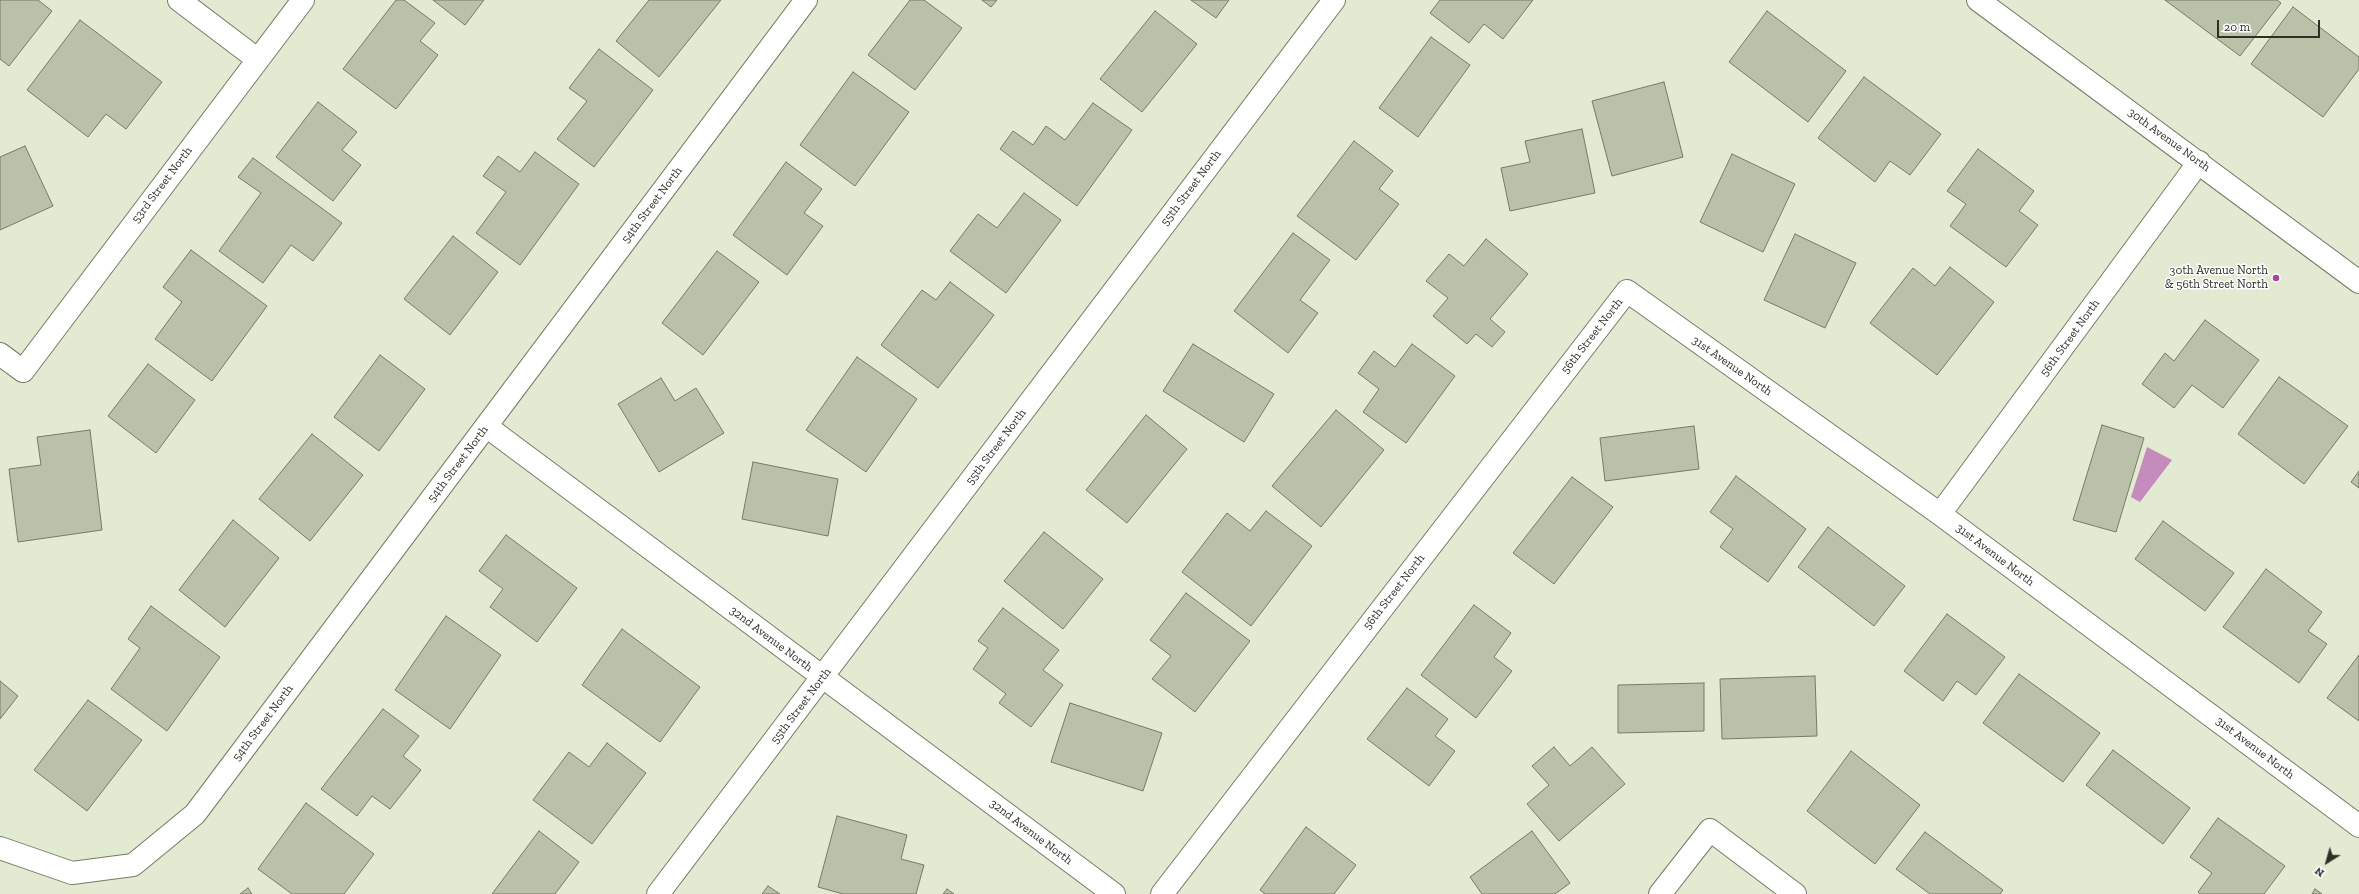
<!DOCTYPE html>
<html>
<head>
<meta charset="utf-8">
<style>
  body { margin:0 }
  #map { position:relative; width:2359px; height:894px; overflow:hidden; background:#e2ead1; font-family:"Zilla Slab",serif }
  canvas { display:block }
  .north { position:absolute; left:2307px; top:842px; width:40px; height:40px; -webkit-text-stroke:3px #fff; paint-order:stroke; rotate:217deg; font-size:11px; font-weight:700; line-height:16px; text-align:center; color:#2d3027 }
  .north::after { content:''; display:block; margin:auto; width:14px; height:18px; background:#2d3027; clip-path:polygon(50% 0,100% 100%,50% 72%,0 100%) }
  .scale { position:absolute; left:2217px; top:20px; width:103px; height:18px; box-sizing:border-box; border:2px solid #2d3027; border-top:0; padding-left:5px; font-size:12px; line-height:14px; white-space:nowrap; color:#2d3027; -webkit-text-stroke:3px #fff; paint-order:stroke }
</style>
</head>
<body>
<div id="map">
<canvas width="2359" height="894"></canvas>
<div class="north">N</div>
<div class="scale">20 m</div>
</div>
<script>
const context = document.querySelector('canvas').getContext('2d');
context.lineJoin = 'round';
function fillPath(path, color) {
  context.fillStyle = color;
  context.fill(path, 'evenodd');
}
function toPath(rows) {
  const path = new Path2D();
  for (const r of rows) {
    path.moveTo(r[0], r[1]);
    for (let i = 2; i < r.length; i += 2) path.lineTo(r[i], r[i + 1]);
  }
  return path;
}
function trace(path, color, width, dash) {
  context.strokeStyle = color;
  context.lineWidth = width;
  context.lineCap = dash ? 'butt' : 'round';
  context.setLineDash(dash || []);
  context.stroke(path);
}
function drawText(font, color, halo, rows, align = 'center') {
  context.font = font + ' "Zilla Slab",serif';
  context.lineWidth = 3;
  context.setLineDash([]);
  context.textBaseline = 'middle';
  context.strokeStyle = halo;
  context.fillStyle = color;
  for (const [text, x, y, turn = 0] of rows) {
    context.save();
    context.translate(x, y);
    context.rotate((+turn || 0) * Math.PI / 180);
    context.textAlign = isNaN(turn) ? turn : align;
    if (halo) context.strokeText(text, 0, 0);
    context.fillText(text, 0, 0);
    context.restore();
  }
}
fillPath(toPath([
  [2147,447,2172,460,2140,502,2131,497]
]), '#c58bbc');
const building = toPath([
  [0,0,38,0,52,11,9,66,0,59,0,0],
  [396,0,404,0,435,23,420,41,438,55,396,109,343,69,396,0],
  [433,0,484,0,465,25,433,0],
  [649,0,721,0,659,77,616,41,649,0],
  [910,0,924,0,962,28,915,90,868,55,910,0],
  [982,0,997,0,991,7,982,0],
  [1191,0,1229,0,1216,18,1191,0],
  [1440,0,1533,0,1503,39,1484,24,1469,43,1430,13,1440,0],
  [2165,0,2277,0,2281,3,2240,56,2165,0],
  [2293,7,2359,57,2359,69,2323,117,2251,64,2293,7],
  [1155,11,1197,44,1142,112,1100,79,1155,11],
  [1767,11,1846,71,1808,122,1729,62,1767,11],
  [80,20,162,82,126,129,106,114,88,137,27,90,80,20],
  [1431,37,1470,65,1418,137,1379,108,1431,37],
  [599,49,653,90,594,167,557,139,587,101,569,88,599,49],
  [853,72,909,112,855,186,800,145,853,72],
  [1864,77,1941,134,1910,175,1890,161,1875,182,1818,138,1864,77],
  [1664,82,1683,157,1612,176,1592,101,1664,82],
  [318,102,357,132,342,150,361,165,333,201,276,157,318,102],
  [1093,103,1132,130,1077,206,1000,149,1013,131,1033,145,1046,126,1065,140,1093,103],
  [1582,129,1595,193,1510,211,1501,168,1530,162,1525,141,1582,129],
  [1354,141,1393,171,1379,189,1399,204,1356,260,1297,216,1354,141],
  [25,146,53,206,0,230,0,157,25,146],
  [1978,149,2034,191,2019,211,2038,225,2006,267,1950,226,1966,204,1947,191,1978,149],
  [535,152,579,184,520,265,476,233,506,192,483,176,498,156,520,172,535,152],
  [1732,154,1795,184,1763,252,1700,222,1732,154],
  [253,158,342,223,313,261,291,245,263,283,219,251,261,193,238,177,253,158],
  [786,162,822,189,804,213,823,226,787,275,733,235,786,162],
  [1024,193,1061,220,1006,293,950,251,978,214,997,228,1024,193],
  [1293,233,1330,260,1300,300,1318,313,1288,353,1234,311,1293,233],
  [1795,234,1856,263,1825,328,1764,300,1795,234],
  [453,236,498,272,450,335,404,299,453,236],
  [1486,239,1528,274,1490,319,1505,332,1492,347,1476,334,1467,344,1433,316,1448,298,1426,281,1449,254,1464,266,1486,239],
  [191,250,267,306,212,381,155,339,182,302,163,287,191,250],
  [717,251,759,282,703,355,662,323,717,251],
  [1950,267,1994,302,1937,375,1870,323,1913,268,1935,286,1950,267],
  [950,282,994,315,938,388,881,345,922,290,936,300,950,282],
  [2205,320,2259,360,2223,408,2192,385,2174,408,2142,384,2165,353,2174,361,2205,320],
  [1193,344,1274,394,1244,442,1163,391,1193,344],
  [1412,344,1455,376,1406,443,1363,412,1379,389,1358,373,1374,351,1395,367,1412,344],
  [380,355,425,389,379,451,334,417,380,355],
  [857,357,917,399,866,472,806,430,857,357],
  [148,364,195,400,156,453,108,416,148,364],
  [2279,377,2348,426,2304,484,2238,434,2279,377],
  [661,378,675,401,696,388,724,433,659,472,618,404,661,378],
  [1336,410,1384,450,1321,527,1272,486,1336,410],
  [1146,415,1187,449,1127,523,1086,490,1146,415],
  [2102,425,2144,438,2116,532,2073,520,2102,425],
  [1694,426,1699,469,1605,481,1600,438,1694,426],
  [90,430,102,530,18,542,9,469,41,465,37,437,90,430],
  [312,434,363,475,310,541,259,499,312,434],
  [753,462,838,479,828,536,742,519,753,462],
  [2359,471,2359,488,2351,482,2359,471],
  [1736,476,1806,529,1768,582,1720,547,1733,529,1710,512,1736,476],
  [1572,477,1613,507,1554,584,1513,553,1572,477],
  [1266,511,1312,546,1251,626,1182,572,1227,513,1250,531,1266,511],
  [233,520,279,558,225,627,179,590,233,520],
  [2163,521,2234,573,2205,611,2135,559,2163,521],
  [1828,527,1905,586,1874,626,1798,567,1828,527],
  [1044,532,1103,579,1063,629,1004,581,1044,532],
  [506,535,577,588,537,642,490,607,503,589,479,571,506,535],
  [2266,569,2322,612,2308,631,2327,644,2299,683,2223,627,2266,569],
  [1186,593,1250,641,1195,712,1152,679,1171,656,1150,640,1186,593],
  [1474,605,1511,633,1494,657,1512,671,1476,718,1421,675,1474,605],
  [151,606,220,657,167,731,111,689,140,648,128,639,151,606],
  [1003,608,1059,650,1043,670,1063,685,1031,727,999,703,1006,694,973,669,988,648,978,641,1003,608],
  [1947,614,2005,657,1976,695,1957,681,1943,701,1904,671,1947,614],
  [446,616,501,655,450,729,395,690,446,616],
  [622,629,700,687,660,742,582,685,622,629],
  [2359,655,2359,721,2327,698,2359,655],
  [2019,674,2100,733,2063,782,1983,723,2019,674],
  [1815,676,1817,736,1722,739,1720,679,1815,676],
  [0,681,18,696,0,719,0,681],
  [1704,683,1704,731,1618,733,1618,685,1704,683],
  [1407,688,1448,719,1435,736,1455,751,1429,786,1367,739,1407,688],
  [88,700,142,740,87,811,34,770,88,700],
  [1070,703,1162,733,1143,791,1051,762,1070,703],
  [383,709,419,736,403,756,421,770,390,809,372,796,357,816,321,789,383,709],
  [607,743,646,773,592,844,533,800,569,752,589,767,607,743],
  [1554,747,1570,766,1592,747,1625,784,1559,841,1527,804,1549,785,1532,766,1554,747],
  [2113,750,2190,808,2163,844,2086,785,2113,750],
  [1851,751,1920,805,1875,864,1807,811,1851,751],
  [306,803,374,854,344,894,292,894,258,869,306,803],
  [837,816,907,835,901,859,924,865,916,894,843,894,818,887,837,816],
  [2218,818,2285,866,2264,894,2200,894,2198,892,2212,873,2190,857,2218,818],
  [1306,827,1356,865,1334,894,1265,894,1260,890,1306,827],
  [539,831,579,862,555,894,492,894,539,831],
  [1532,831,1570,883,1555,894,1482,894,1470,877,1532,831],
  [1925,832,2003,890,2000,894,1930,894,1896,869,1925,832],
  [768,886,780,894,762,894,768,886],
  [248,888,252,894,240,894,248,888],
  [947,889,954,894,943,894,947,889],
  [2315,889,2322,894,2312,894,2315,889]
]);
fillPath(building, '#bac1a9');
trace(building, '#757b65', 1);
const street = toPath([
  [179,0,257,59],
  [0,354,23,371,303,0],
  [486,426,1114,894],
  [1940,514,2199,162],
  [0,848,72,873,133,865,195,814,806,0],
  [658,894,1334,0],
  [1162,894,1627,291,1940,514,2359,826],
  [1660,894,1710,830,1795,894]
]);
const secondary = toPath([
  [1978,0,2359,282]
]);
trace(street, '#757b66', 24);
trace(secondary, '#757b66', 24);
trace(street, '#fff', 22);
trace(secondary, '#fff', 22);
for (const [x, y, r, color] of [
  [2276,278,4,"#ac40a0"]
]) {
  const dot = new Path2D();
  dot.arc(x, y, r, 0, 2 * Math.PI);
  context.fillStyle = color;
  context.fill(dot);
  trace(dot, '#fff', 1.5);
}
drawText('12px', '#2d3027', '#fff', [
  ["30th Avenue North",2169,140,36],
  ["53rd Street North",162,185,-53],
  ["55th Street North",1191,188,-53],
  ["54th Street North",652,205,-53],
  ["56th Street North",1592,336,-52],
  ["56th Street North",2070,338,-54],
  ["31st Avenue North",1732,366,35],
  ["55th Street North",996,447,-53],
  ["54th Street North",458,464,-53],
  ["31st Avenue North",1995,555,37],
  ["56th Street North",1394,592,-52],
  ["32nd Avenue North",771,639,37],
  ["55th Street North",801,706,-53],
  ["54th Street North",263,723,-53],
  ["31st Avenue North",2255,748,37],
  ["32nd Avenue North",1031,832,37]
]);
drawText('12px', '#2d3027', '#fff', [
  ["30th Avenue North",2268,271],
  ["& 56th Street North",2268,285]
], 'right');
</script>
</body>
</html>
